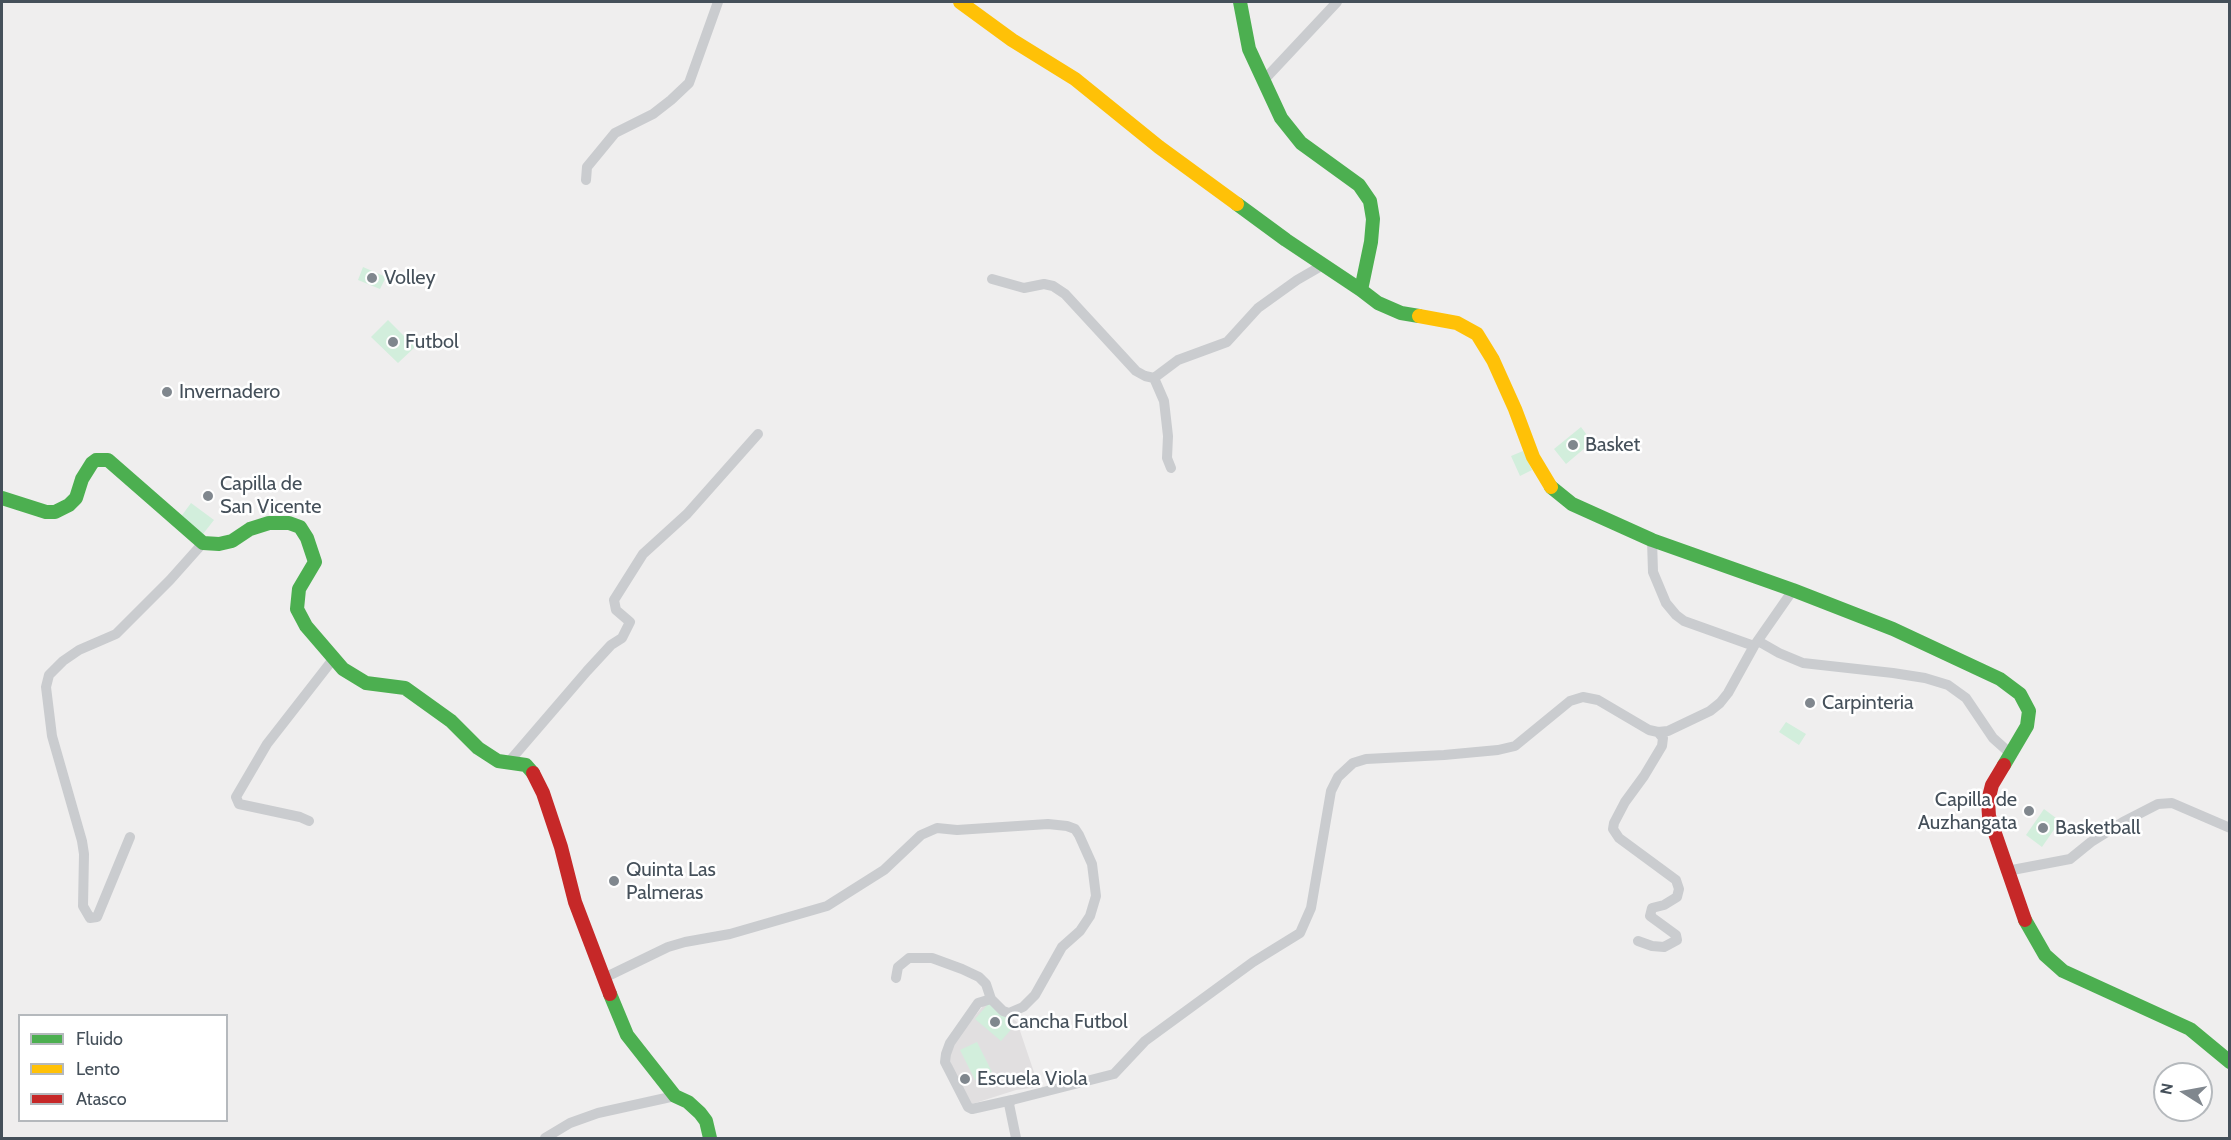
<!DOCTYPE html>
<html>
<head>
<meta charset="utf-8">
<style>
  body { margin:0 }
  #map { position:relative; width:2231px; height:1140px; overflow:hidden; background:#efeeee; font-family:Cabin,sans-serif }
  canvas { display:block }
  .frame { position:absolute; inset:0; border:3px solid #45505a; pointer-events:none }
  .legend { position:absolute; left:18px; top:1014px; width:210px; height:108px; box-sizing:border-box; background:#fff; border:2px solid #b5b9bd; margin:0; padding:8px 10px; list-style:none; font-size:18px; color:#45505a }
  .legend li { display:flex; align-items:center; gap:12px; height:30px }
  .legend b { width:30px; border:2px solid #b5b9bd }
  .north { position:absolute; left:2153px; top:1062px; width:60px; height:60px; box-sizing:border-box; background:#fff; border:2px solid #b5b9bd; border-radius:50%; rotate:281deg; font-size:16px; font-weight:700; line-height:24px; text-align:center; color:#45505a }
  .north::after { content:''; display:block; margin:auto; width:21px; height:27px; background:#80878e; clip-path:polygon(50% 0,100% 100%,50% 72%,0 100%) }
</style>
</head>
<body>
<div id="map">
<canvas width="2231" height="1140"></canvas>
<div class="frame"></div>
<ul class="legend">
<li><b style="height:8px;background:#4caf50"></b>Fluido</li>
<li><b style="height:8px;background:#ffc107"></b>Lento</li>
<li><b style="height:8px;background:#c62828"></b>Atasco</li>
</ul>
<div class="north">N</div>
</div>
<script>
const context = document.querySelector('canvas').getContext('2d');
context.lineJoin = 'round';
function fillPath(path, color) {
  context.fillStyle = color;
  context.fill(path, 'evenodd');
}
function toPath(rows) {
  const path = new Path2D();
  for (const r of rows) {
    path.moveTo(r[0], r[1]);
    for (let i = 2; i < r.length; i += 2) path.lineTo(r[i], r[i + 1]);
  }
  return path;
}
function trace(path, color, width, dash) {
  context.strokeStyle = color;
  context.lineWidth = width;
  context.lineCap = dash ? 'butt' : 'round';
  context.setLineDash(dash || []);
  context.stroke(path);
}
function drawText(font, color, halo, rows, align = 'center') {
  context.font = font + ' Cabin,sans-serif';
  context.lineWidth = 5;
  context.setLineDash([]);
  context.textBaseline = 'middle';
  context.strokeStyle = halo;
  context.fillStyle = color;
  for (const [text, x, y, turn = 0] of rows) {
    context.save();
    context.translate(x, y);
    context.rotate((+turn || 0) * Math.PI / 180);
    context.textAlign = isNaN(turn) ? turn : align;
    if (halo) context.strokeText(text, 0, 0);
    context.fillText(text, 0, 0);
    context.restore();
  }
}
fillPath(toPath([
  [987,1001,1017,1022,1039,1087,1016,1090,969,1105,947,1054,951,1046]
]), '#e1dfe0');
fillPath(toPath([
  [363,267,386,277,380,289,358,280],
  [388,320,415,347,398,363,371,337],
  [1581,427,1592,442,1566,464,1554,449],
  [1523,451,1532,470,1520,476,1511,456],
  [191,503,214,520,203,534,180,518],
  [1786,722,1806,734,1799,745,1779,732],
  [2044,809,2060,821,2042,847,2026,835],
  [989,1003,1015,1025,1001,1041,975,1019],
  [977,1042,992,1072,975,1080,960,1050]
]), '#d2eedc');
trace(toPath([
  [1263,81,1337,2],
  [586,180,587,167,615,133,653,114,671,100,689,83,718,2],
  [992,279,1024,288,1044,284,1053,286,1065,294,1136,371,1145,376,1154,378,1178,360,1227,342,1258,308,1297,280,1323,265],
  [1154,378,1164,401,1168,436,1167,458,1171,468],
  [1652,540,1653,572,1666,603,1676,615,1684,621,1754,646],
  [1758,641,1779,653,1803,663,1893,673,1925,678,1948,685,1966,698,1993,738,2012,755],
  [507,764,587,671,611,645,622,638,630,622,616,610,614,600,643,554,687,514,758,434],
  [309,821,300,817,239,804,236,797,267,744,334,658],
  [130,837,97,917,90,918,83,906,84,854,82,841,52,736,46,687,49,675,63,661,79,650,116,634,170,580,203,543],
  [2007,871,2070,859,2091,842,2123,822,2158,804,2172,803,2230,828],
  [1638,941,1652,946,1664,947,1677,940,1676,935,1650,916,1652,908,1664,905,1677,897,1679,889,1676,880,1619,838,1613,829,1614,823,1625,802,1644,776,1662,746,1663,738,1658,732],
  [604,978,668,947,685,942,730,934,827,906,884,870,921,835,937,828,957,830,1048,824,1067,826,1075,829,1079,835,1092,864,1096,896,1090,916,1080,931,1062,947,1035,995,1023,1007,1009,1013,1003,1011,991,999,978,1003,950,1043,946,1054,945,1062,968,1107,972,1109,1012,1100],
  [896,978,898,967,909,958,932,958,962,969,979,977,986,984,991,999],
  [545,1138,570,1123,598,1113,675,1096],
  [1016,1138,1009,1104,1012,1100,1114,1074,1145,1041,1253,962,1300,933,1311,908,1331,791,1338,777,1353,763,1366,759,1444,755,1498,750,1515,746,1570,701,1583,697,1598,700,1649,730,1658,732,1668,731,1710,711,1720,703,1728,693,1754,646,1793,590]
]), '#cacccf', 10);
trace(toPath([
  [1240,2,1249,49,1281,118,1301,143,1359,185,1370,201,1373,219,1371,242,1361,290,1378,303,1401,313,1419,316],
  [1237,204,1286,240,1361,290],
  [1551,487,1572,504,1652,540,1793,590,1893,629,2000,679,2020,694,2029,711,2027,726,2004,765],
  [2,498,46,512,55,512,69,505,76,498,82,479,92,463,96,460,108,460,203,543,219,544,232,541,250,529,269,523,289,523,300,527,307,538,315,562,299,589,297,609,306,626,343,669,366,683,405,688,451,721,478,748,498,761,526,765,533,773],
  [2025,920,2045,955,2063,971,2190,1029,2230,1062],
  [610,994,627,1035,675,1096,688,1102,700,1113,706,1121,710,1138]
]), '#4caf50', 14);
trace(toPath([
  [960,2,1012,40,1075,79,1159,147,1237,204],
  [1419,316,1457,323,1477,334,1493,360,1515,409,1533,457,1551,487]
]), '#ffc107', 14);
trace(toPath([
  [2004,765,1992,785,1988,801,1989,816,2025,920],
  [533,773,543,793,561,847,575,902,610,994]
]), '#c62828', 14);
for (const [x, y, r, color] of [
  [372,278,6,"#80878e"],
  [393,342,6,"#80878e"],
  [167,392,6,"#80878e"],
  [1573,445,6,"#80878e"],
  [208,496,6,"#80878e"],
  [1810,703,6,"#80878e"],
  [2029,811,6,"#80878e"],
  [2043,828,6,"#80878e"],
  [614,881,6,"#80878e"],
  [995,1022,6,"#80878e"],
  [965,1079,6,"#80878e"]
]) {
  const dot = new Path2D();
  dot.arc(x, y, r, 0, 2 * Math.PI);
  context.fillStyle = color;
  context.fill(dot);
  trace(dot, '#fff', 2);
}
drawText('20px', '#45505a', '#fff', [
  ["Volley",384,278],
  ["Futbol",405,342],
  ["Invernadero",179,392],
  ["Basket",1585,445],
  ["Capilla de",220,484],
  ["San Vicente",220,507],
  ["Carpinteria",1822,703],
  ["Capilla de",2017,800,"right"],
  ["Auzhangata",2017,823,"right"],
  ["Basketball",2055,828],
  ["Quinta Las",626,870],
  ["Palmeras",626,893],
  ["Cancha Futbol",1007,1022],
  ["Escuela Viola",977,1079]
], 'left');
</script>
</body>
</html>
